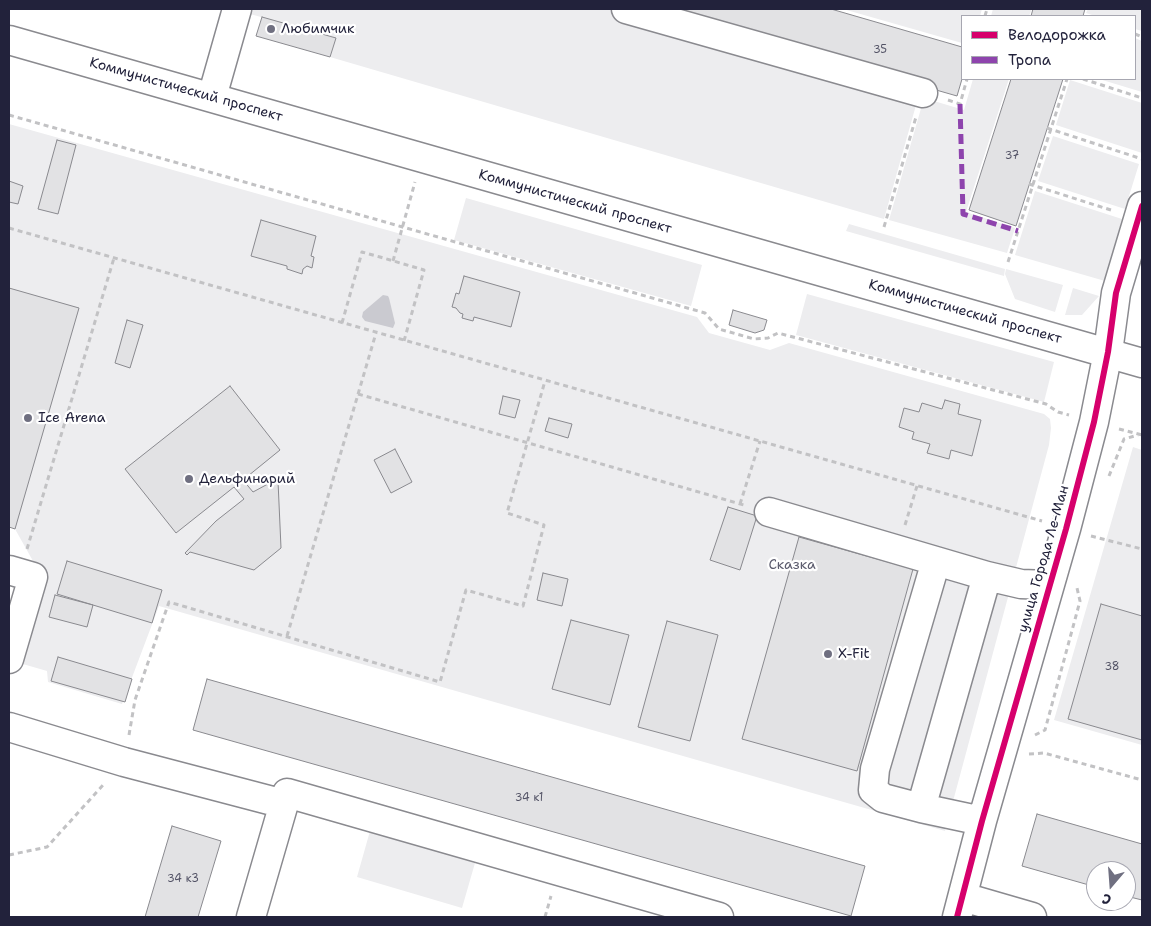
<!DOCTYPE html>
<html>
<head>
<meta charset="utf-8">
<style>
  body { margin:0 }
  #map { position:relative; width:1151px; height:926px; overflow:hidden; background:#fff; font-family:"Shantell Sans",sans-serif }
  canvas { display:block }
  .frame { position:absolute; inset:0; border:10px solid #22223b; pointer-events:none }
  .legend { position:absolute; left:961px; top:15px; width:175px; height:65px; box-sizing:border-box; background:#fff; border:1px solid #a7a7b1; margin:0; padding:6px 9px; list-style:none; font-size:15px; color:#22223b }
  .legend li { display:flex; align-items:center; gap:10px; height:25px }
  .legend b { width:25px; border:1px solid #a7a7b1 }
  .north { position:absolute; left:1086px; top:861px; width:50px; height:50px; box-sizing:border-box; background:#fff; border:1px solid #a7a7b1; border-radius:50%; rotate:198deg; font-size:14px; font-weight:700; line-height:20px; text-align:center; color:#22223b }
  .north::after { content:''; display:block; margin:auto; width:18px; height:22px; background:#6f6f80; clip-path:polygon(50% 0,100% 100%,50% 72%,0 100%) }
</style>
</head>
<body>
<div id="map">
<canvas width="1151" height="926"></canvas>
<div class="frame"></div>
<ul class="legend">
<li><b style="height:6px;background:#d6006c"></b>Велодорожка</li>
<li><b style="height:6px;background:#8e44ad"></b>Тропа</li>
</ul>
<div class="north">С</div>
</div>
<script>
const context = document.querySelector('canvas').getContext('2d');
context.lineJoin = 'round';
function fillPath(path, color) {
  context.fillStyle = color;
  context.fill(path, 'evenodd');
}
function toPath(rows) {
  const path = new Path2D();
  for (const r of rows) {
    path.moveTo(r[0], r[1]);
    for (let i = 2; i < r.length; i += 2) path.lineTo(r[i], r[i + 1]);
  }
  return path;
}
function trace(path, color, width, dash) {
  context.strokeStyle = color;
  context.lineWidth = width;
  context.lineCap = dash ? 'butt' : 'round';
  context.setLineDash(dash || []);
  context.stroke(path);
}
function drawText(font, color, halo, rows, align = 'center') {
  context.font = font + ' "Shantell Sans",sans-serif';
  context.lineWidth = 4.5;
  context.setLineDash([]);
  context.textBaseline = 'middle';
  context.strokeStyle = halo;
  context.fillStyle = color;
  for (const [text, x, y, turn = 0] of rows) {
    context.save();
    context.translate(x, y);
    context.rotate((+turn || 0) * Math.PI / 180);
    context.textAlign = isNaN(turn) ? turn : align;
    if (halo) context.strokeText(text, 0, 0);
    context.fillText(text, 0, 0);
    context.restore();
  }
}
fillPath(toPath([
  [244,9,606,9,918,98,884,219,330,57,336,38,243,12],
  [843,9,982,9,980,16,962,16,962,43],
  [993,9,1032,9,1029,16,991,16],
  [1088,9,1142,9,1142,31,1135,29,1135,16,1095,16,1086,13],
  [1135,38,1142,41,1142,92,1099,79,1135,79],
  [973,79,1009,79,966,212,1015,228,1007,253,889,220,924,98,964,110],
  [1070,80,1142,103,1142,153,1056,125],
  [9,124,697,317,709,333,770,350,789,343,1044,414,1050,419,1051,428,1049,445,945,831,159,606,122,704,48,682,47,671,9,660,9,649,33,561,15,529,9,527],
  [1053,136,1139,164,1125,209,1038,181],
  [1035,191,1122,219,1105,281,1015,255],
  [466,198,702,265,691,306,454,240],
  [849,224,1005,269,1004,276,846,231],
  [1006,269,1063,285,1055,312,1015,299,1005,274],
  [1073,288,1099,296,1082,315,1065,315],
  [807,294,1054,362,1044,402,796,335],
  [1133,447,1142,450,1142,745,1054,720],
  [370,831,475,863,462,908,357,877]
]), '#ededef');
fillPath(toPath([
  [383,295,388,296,389,298,395,323,393,328,365,321,362,317,363,312]
]), '#cacad0');
const building = toPath([
  [654,9,831,9,962,47,962,79,957,96,654,9],
  [1033,9,1085,9,1083,16,1031,16,1033,9],
  [262,17,336,38,330,57,256,36,262,17],
  [1011,79,1063,79,1016,226,969,210,1011,79],
  [57,140,76,145,58,214,38,209,57,140],
  [9,181,23,186,18,204,9,202,9,181],
  [261,220,316,236,311,256,314,257,312,268,307,266,303,269,302,274,287,269,287,266,251,256,261,220],
  [464,276,520,292,511,327,474,317,473,321,462,318,463,314,460,313,456,308,452,307,456,293,459,294,464,276],
  [9,288,79,308,15,529,9,527,9,288],
  [733,310,767,320,764,330,755,333,729,325,733,310],
  [127,320,143,325,130,368,115,363,127,320],
  [230,386,280,450,243,480,253,492,279,478,280,480,278,481,281,548,254,570,190,552,187,555,185,553,216,521,244,499,234,487,176,533,125,469,230,386],
  [503,396,520,400,515,418,499,414,503,396],
  [945,400,960,404,958,414,981,420,972,456,951,450,949,459,927,453,930,444,912,439,914,432,899,427,904,408,919,412,922,403,942,409,945,400],
  [549,418,572,424,568,438,545,431,549,418],
  [395,449,412,482,391,493,374,460,395,449],
  [728,507,757,516,740,570,710,560,728,507],
  [799,537,913,569,857,771,742,739,799,537],
  [67,561,162,590,152,623,57,594,67,561],
  [543,573,568,579,562,606,537,600,543,573],
  [55,595,93,605,87,627,49,617,55,595],
  [1101,604,1142,616,1142,740,1068,719,1101,604],
  [571,620,629,635,610,705,552,689,571,620],
  [667,621,718,635,690,741,638,727,667,621],
  [58,657,132,679,125,702,51,681,58,657],
  [207,679,865,866,851,916,193,730,207,679],
  [1037,814,1142,844,1142,900,1126,896,1126,871,1096,871,1096,887,1022,866,1037,814],
  [172,826,221,841,198,917,145,917,172,826]
]);
fillPath(building, '#e2e2e4');
trace(building, '#8a8a8f', 1);
const minor = toPath([
  [626,9,923,93],
  [212,97,237,9],
  [769,512,987,576],
  [9,570,33,577,9,659],
  [9,727,124,762,284,804],
  [921,808,883,798,873,790,875,769,936,561],
  [982,821,921,808,987,576,1021,584,1049,585],
  [963,897,1032,917],
  [251,917,287,793,719,917],
  [957,917,982,821,1066,529,1094,422,1108,352,1116,293,1142,206]
]);
const major = toPath([
  [9,40,1142,363]
]);
trace(minor, '#8a8a8f', 31);
trace(major, '#8a8a8f', 31);
trace(toPath([
  [985,16,987,9],
  [1135,34,1142,37],
  [1083,79,1142,98],
  [948,100,960,104,967,79],
  [9,115,705,313,719,329,754,339,768,338,778,333,1046,404,1058,412,1069,415],
  [1047,128,1142,159],
  [1029,184,1114,211],
  [884,227,916,117],
  [9,228,1042,521],
  [393,261,415,182],
  [1008,262,1067,79],
  [342,323,362,252,380,257,424,270,404,341],
  [358,394,744,505],
  [1119,429,1142,435],
  [1109,476,1124,439,1138,435],
  [740,504,760,441],
  [905,525,917,486],
  [1091,536,1142,549],
  [27,549,114,258],
  [287,636,376,333],
  [129,735,135,700,169,602,440,682,466,590,523,606,544,525,507,513,545,381],
  [1035,735,1045,730,1080,601,1077,588],
  [1029,754,1044,753,1142,780],
  [9,855,47,847,104,784],
  [545,917,551,896]
]), '#c2c2c4', 3, [5, 4]);
trace(minor, '#fff', 28);
trace(major, '#fff', 28);
trace(toPath([
  [960,104,963,214,1018,231]
]), '#8e44ad', 5, [10, 5]);
trace(toPath([
  [957,917,982,821,1066,529,1094,422,1108,352,1116,293,1142,206]
]), '#d6006c', 6);
for (const [x, y, r, color] of [
  [271,29,5,"#6f6f80"],
  [28,418,5,"#6f6f80"],
  [189,479,5,"#6f6f80"],
  [828,654,5,"#6f6f80"]
]) {
  const dot = new Path2D();
  dot.arc(x, y, r, 0, 2 * Math.PI);
  context.fillStyle = color;
  context.fill(dot);
  trace(dot, '#fff', 2);
}
drawText('11px', '#525265', null, [
  ["35",880,50],
  ["37",1012,156],
  ["38",1112,667],
  ["34 к1",529,798],
  ["34 к3",183,879]
]);
drawText('14px', '#22223b', '#fff', [
  ["Любимчик",281,29],
  ["Ice Arena",38,418],
  ["Дельфинарий",199,479],
  ["X-Fit",838,654]
], 'left');
drawText('14px', '#22223b', '#fff', [
  ["Коммунистический проспект",186,90,16],
  ["Коммунистический проспект",575,202,16],
  ["Коммунистический проспект",965,312,16],
  ["улица Города Ле-Ман",1044,559,-74]
]);
drawText('14px', '#5b5b6d', '#fff', [
  ["Сказка",792,565]
]);
</script>
</body>
</html>
